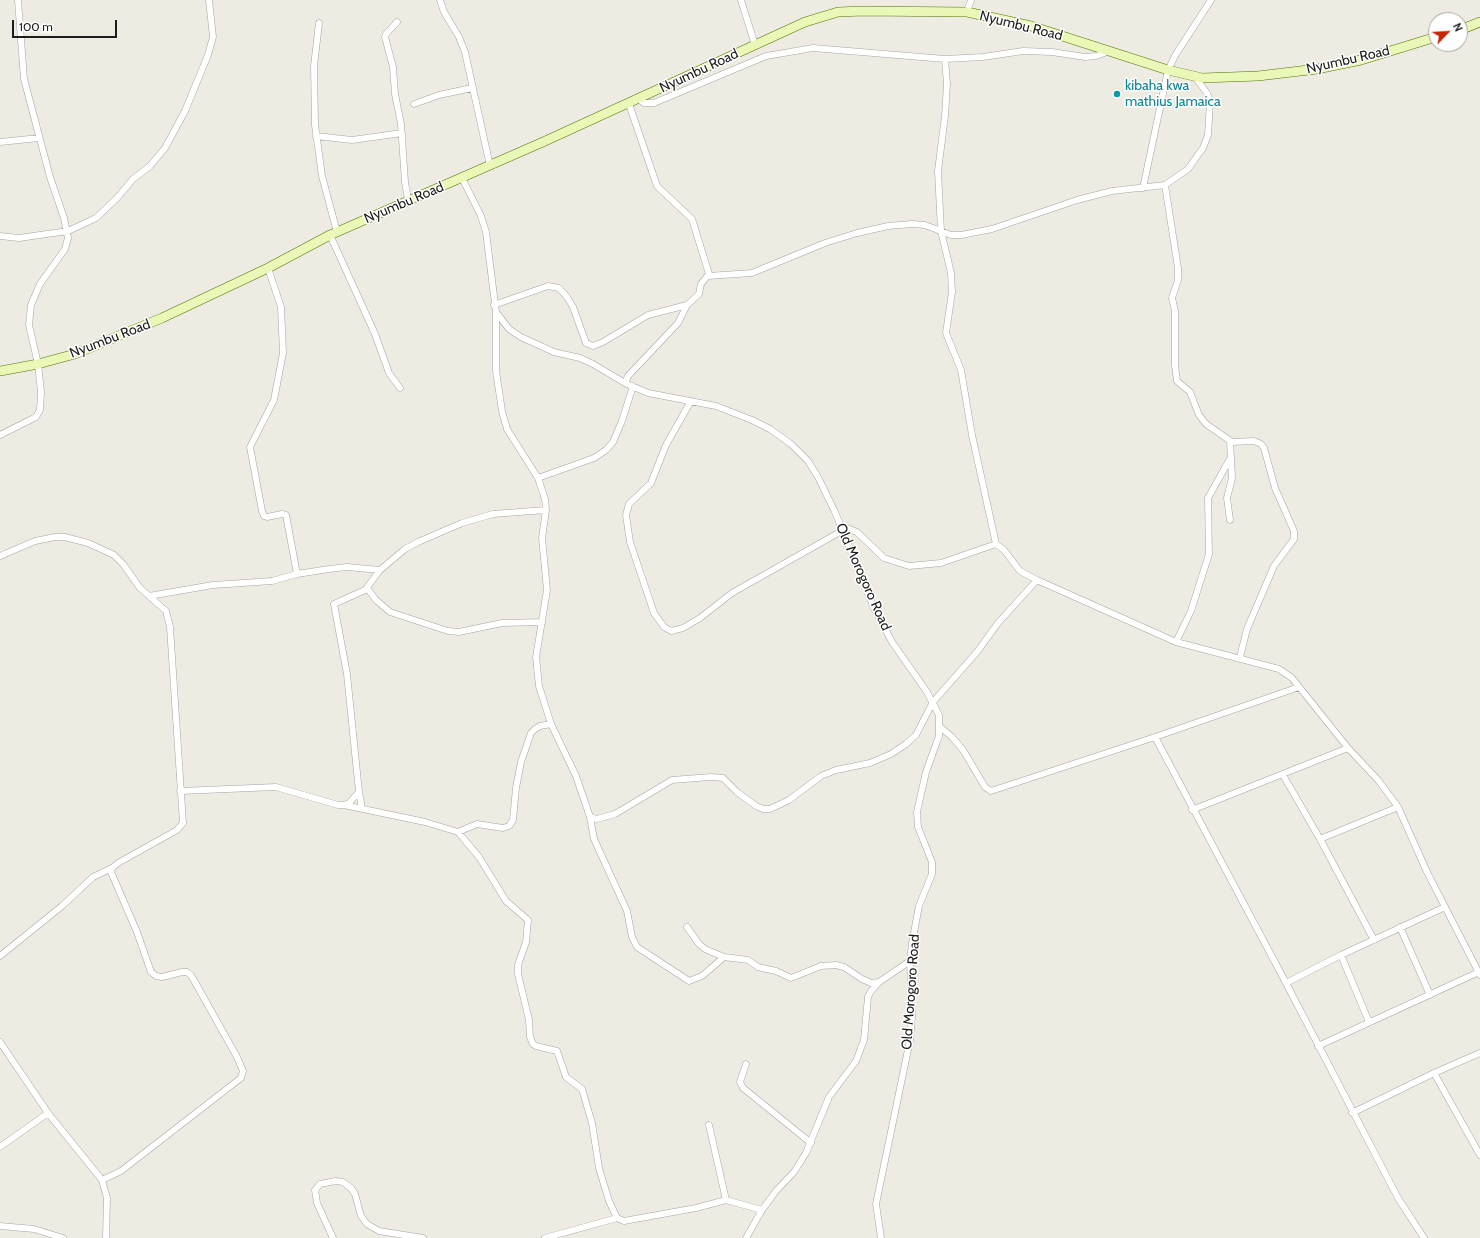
<!DOCTYPE html>
<html>
<head>
<meta charset="utf-8">
<style>
  body { margin:0 }
  #map { position:relative; width:1480px; height:1238px; overflow:hidden; background:#eeece2; font-family:Cabin,sans-serif }
  canvas { display:block }
  .north { position:absolute; left:1428px; top:12px; width:40px; height:40px; box-sizing:border-box; background:#fff; border:1px solid #a5a5a5; border-radius:50%; rotate:65deg; font-size:11px; font-weight:700; line-height:16px; text-align:center; color:#1d1d1d }
  .north::after { content:''; display:block; margin:auto; width:14px; height:18px; background:#c62503; clip-path:polygon(50% 0,100% 100%,50% 72%,0 100%) }
  .scale { position:absolute; left:12px; top:20px; width:105px; height:18px; box-sizing:border-box; border:2px solid #1d1d1d; border-top:0; padding-left:5px; font-size:12px; line-height:14px; white-space:nowrap; color:#1d1d1d; -webkit-text-stroke:3px #fff; paint-order:stroke }
</style>
</head>
<body>
<div id="map">
<canvas width="1480" height="1238"></canvas>
<div class="north">N</div>
<div class="scale">100 m</div>
</div>
<script>
const context = document.querySelector('canvas').getContext('2d');
context.lineJoin = 'round';
function toPath(rows) {
  const path = new Path2D();
  for (const r of rows) {
    path.moveTo(r[0], r[1]);
    for (let i = 2; i < r.length; i += 2) path.lineTo(r[i], r[i + 1]);
  }
  return path;
}
function trace(path, color, width, dash) {
  context.strokeStyle = color;
  context.lineWidth = width;
  context.lineCap = dash ? 'butt' : 'round';
  context.setLineDash(dash || []);
  context.stroke(path);
}
function drawText(font, color, halo, rows, align = 'center') {
  context.font = font + ' Cabin,sans-serif';
  context.lineWidth = 3;
  context.setLineDash([]);
  context.textBaseline = 'middle';
  context.strokeStyle = halo;
  context.fillStyle = color;
  for (const [text, x, y, turn = 0] of rows) {
    context.save();
    context.translate(x, y);
    context.rotate((+turn || 0) * Math.PI / 180);
    context.textAlign = isNaN(turn) ? turn : align;
    if (halo) context.strokeText(text, 0, 0);
    context.fillText(text, 0, 0);
    context.restore();
  }
}
const street = toPath([
  [440,0,444,12,459,37,465,52,490,166],
  [741,0,755,45],
  [967,12,971,0],
  [397,22,386,34,385,37,393,67,395,94,401,124,405,182,408,200],
  [319,23,314,66,315,125,322,176,337,232],
  [945,59,947,84,945,116,938,171,941,231,951,273,952,292,946,333,961,370,972,435,996,544],
  [638,99,644,103,654,103,766,56,813,48,945,59,983,57,1023,51,1052,52,1085,57,1096,56,1110,51],
  [414,104,439,95,472,88],
  [316,136,352,140,402,133],
  [0,142,39,138],
  [462,178,481,216,486,232,496,312,509,329,521,337,554,352,580,358,593,364,625,383,648,393,716,406,752,420,770,429,791,444,808,461,818,477,835,512,874,608,892,642,927,692,939,715,939,736,926,772,917,812,918,827,932,862,932,874,919,906,912,943,910,961,912,1016,910,1040,876,1204,881,1238],
  [1165,185,1178,268,1178,280,1172,298,1175,311,1175,365,1177,381,1190,392,1199,415,1206,424,1232,442,1254,441,1261,444,1264,448,1275,488,1294,531,1294,539,1274,566,1247,629,1240,657],
  [1143,188,1168,70,1176,54,1211,0],
  [330,235,375,334,389,373,400,388],
  [0,236,19,238,68,231,96,218,118,197,133,179,150,166,165,148,185,111,208,55,213,37,209,0],
  [268,268,281,307,283,353,274,400,250,447,262,511,264,516,267,517,282,514,286,515,297,574],
  [708,276,752,273,825,243,857,233,888,226,912,224,925,225,951,235,961,235,992,229,1077,200,1112,191,1165,185,1188,169,1203,148,1208,135,1210,102,1207,93,1195,77],
  [494,305,548,286,559,288,567,297,573,307,586,343,593,346,603,342,648,315,687,305],
  [496,312,496,371,502,411,507,429,538,478,545,499,546,510,542,538,547,590,536,657,539,686,551,724,576,776,590,817,594,839,627,911,632,937,637,947,689,981,702,976,724,957],
  [625,383,628,376,678,323,687,305,699,294,701,284,709,274,692,219,657,186,629,104],
  [691,401,666,445,651,483,629,504,626,515,630,542,654,613,664,627,671,631,683,628,700,618,732,593,847,528,857,532,884,558,909,566,941,563,996,544,1004,550,1020,571,1037,580,1176,642,1279,669,1292,678,1348,748,1378,780,1398,807,1427,872,1480,975],
  [0,435,36,417,40,410,41,392,38,364,29,325,31,305,40,284,65,249,68,238,64,218,50,177,24,79,18,0],
  [1230,441,1232,478,1227,498,1230,520],
  [538,478,594,458,606,450,613,442,622,421,633,386],
  [0,556,35,541,55,537,65,537,88,543,114,555,123,564,140,588,166,611,170,627,183,823,177,830,118,863,112,868,111,872,137,932,151,972,156,976,162,977,182,972,187,972,191,975,237,1057,243,1071,241,1078,121,1171,102,1180],
  [367,588,376,600,390,612,448,631,459,632,502,623,542,622],
  [149,596,213,585,272,581,297,574,329,569,347,567,380,570],
  [1176,642,1191,611,1209,554,1208,498,1231,457],
  [940,727,952,737,963,750,985,787,991,791,1155,737,1299,687],
  [1155,737,1286,983,1398,1198,1424,1238],
  [1283,775,1320,839,1374,940],
  [180,791,276,787,338,805,344,805,349,803,359,792,347,674,334,604,365,590,380,570,405,549,418,542,462,523,493,514,546,510],
  [359,792,362,809],
  [344,805,425,822,458,832,477,824,503,828,509,826,513,820,516,788,521,762,531,733,535,729,540,726,551,724],
  [1192,810,1348,748],
  [590,817,597,819,615,814,672,780,711,777,723,778,737,792,756,806,763,809,770,809,789,800,821,776,836,770,870,763,891,754,906,744,916,735,933,702,977,652,998,623,1037,580],
  [458,832,479,857,506,901,528,920,526,942,518,965,518,974,529,1020,530,1037,533,1044,536,1046,557,1051,566,1077,582,1089,592,1123,599,1168,609,1201,617,1218,624,1221,696,1208,726,1200,762,1210],
  [1320,839,1398,807],
  [687,927,699,944,705,949,724,957,748,960,758,967,776,971,791,978,821,966,836,965,844,967,862,979,871,983,879,982],
  [1400,927,1430,995],
  [1341,955,1369,1022],
  [0,956,62,906,93,877,112,868],
  [1286,983,1341,955,1445,907],
  [0,1042,48,1113,102,1180,107,1198,106,1238],
  [1318,1046,1479,972],
  [746,1064,740,1082,743,1088,811,1143],
  [1434,1073,1480,1155],
  [1352,1113,1434,1073,1480,1053],
  [709,1125,726,1200],
  [0,1147,48,1113],
  [0,1226,34,1229,63,1238],
  [333,1238,317,1203,315,1190,320,1184,336,1181,343,1182,351,1188,355,1194,361,1216,367,1224,379,1231,423,1238],
  [545,1238,617,1218],
  [746,1238,762,1210,776,1191,794,1172,806,1153,829,1097,856,1061,864,1040,868,997,871,991,879,982,910,961]
]);
const secondary = toPath([
  [1460,30,1480,22],
  [0,371,38,364,75,354,162,318,268,268,330,235,543,142,805,22,838,12,863,11,967,12,1031,26,1168,70,1202,78,1258,76,1317,69,1361,60,1436,37]
]);
trace(street, '#a4a4a4', 7);
trace(secondary, '#537106', 10);
trace(street, '#fff', 6);
trace(secondary, '#e9f8b6', 9);
for (const [x, y, r, color] of [
  [1117,94,4,"#0f9aa8"]
]) {
  const dot = new Path2D();
  dot.arc(x, y, r, 0, 2 * Math.PI);
  context.fillStyle = color;
  context.fill(dot);
  trace(dot, '#fff', 1.5);
}
drawText('14px', '#1d1d1d', '#fff', [
  ["Nyumbu Road",1021,26,14],
  ["Nyumbu Road",1348,60,-13],
  ["Nyumbu Road",699,71,-25],
  ["Nyumbu Road",404,203,-23],
  ["Nyumbu Road",110,339,-21],
  ["Old Morogoro Road",863,577,66],
  ["Old Morogoro Road",911,992,-86]
]);
drawText('14px', '#0d838f', '#fff', [
  ["kibaha kwa",1125,86],
  ["mathius Jamaica",1125,102]
], 'left');
</script>
</body>
</html>
